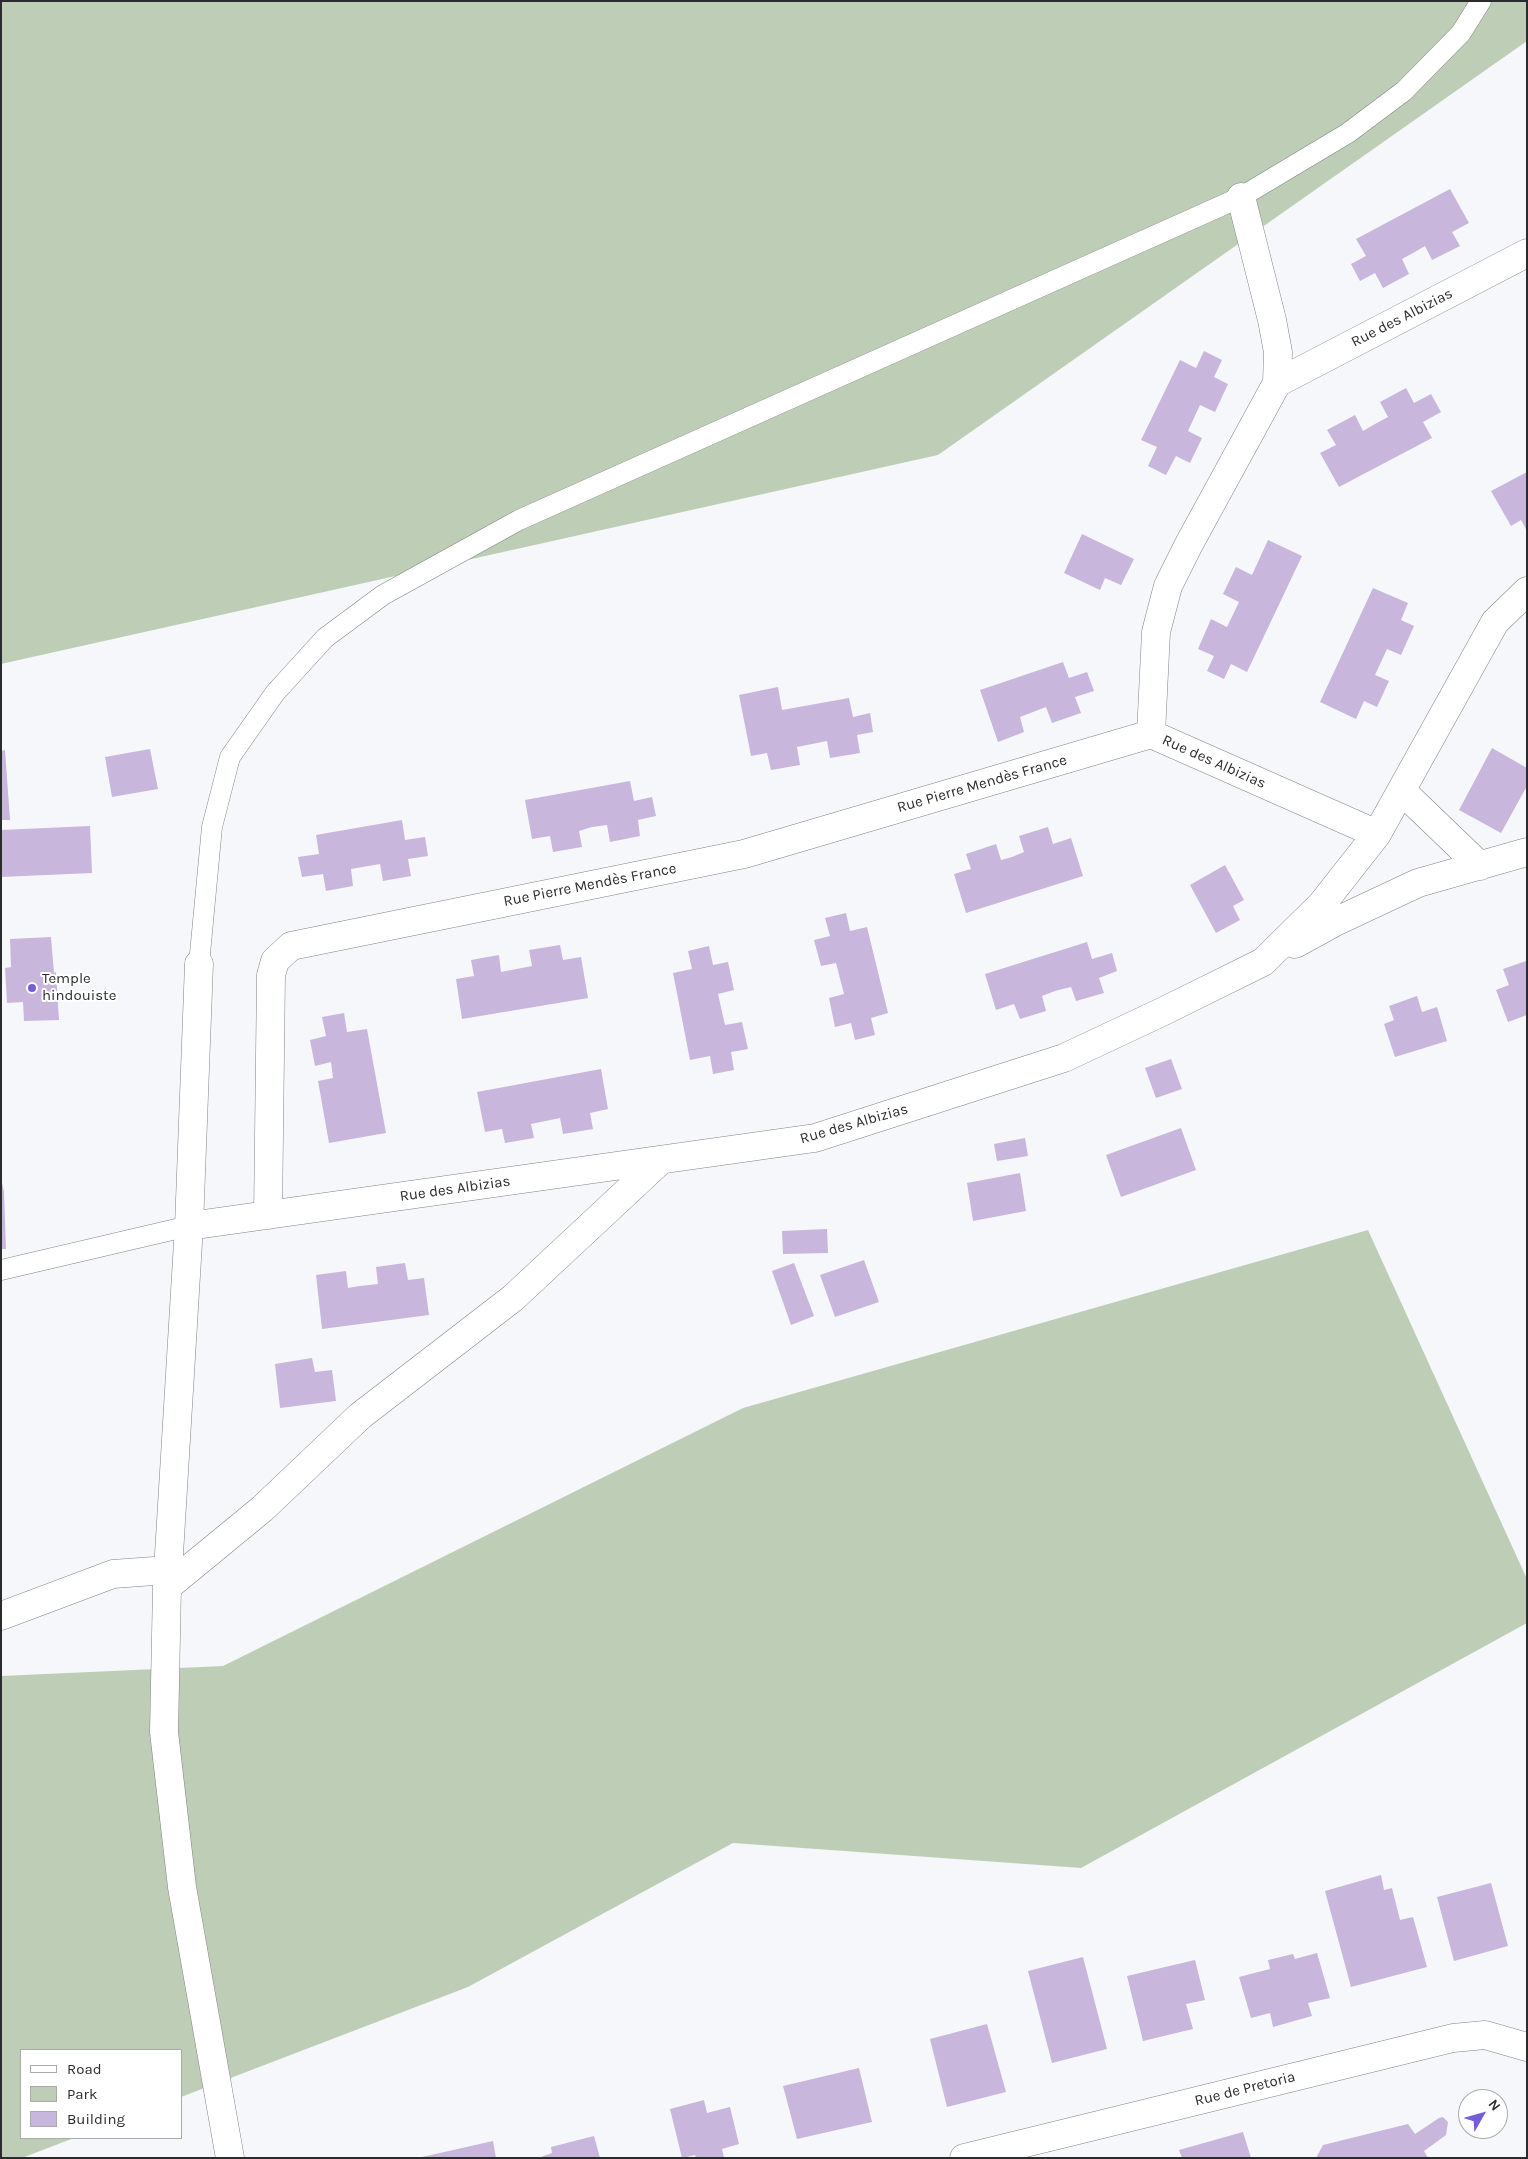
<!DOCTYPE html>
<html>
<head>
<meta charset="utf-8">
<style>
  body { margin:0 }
  #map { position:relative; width:1528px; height:2159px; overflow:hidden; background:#f6f7fb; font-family:Karla,sans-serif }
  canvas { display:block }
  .frame { position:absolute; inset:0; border:2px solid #2a2b2c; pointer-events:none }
  .legend { position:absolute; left:20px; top:2049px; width:162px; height:90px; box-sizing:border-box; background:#fff; border:1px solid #aaaaab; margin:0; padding:6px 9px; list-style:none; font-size:15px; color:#2a2b2c }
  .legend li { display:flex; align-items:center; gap:10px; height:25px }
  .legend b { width:25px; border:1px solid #aaaaab }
  .north { position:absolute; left:1458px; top:2089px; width:50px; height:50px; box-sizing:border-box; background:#fff; border:1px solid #aaaaab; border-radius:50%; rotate:52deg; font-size:14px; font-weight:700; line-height:20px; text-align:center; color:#2a2b2c }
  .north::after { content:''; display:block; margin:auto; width:18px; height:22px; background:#745dd7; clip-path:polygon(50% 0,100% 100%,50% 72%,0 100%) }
</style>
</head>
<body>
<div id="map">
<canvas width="1528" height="2159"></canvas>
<div class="frame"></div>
<ul class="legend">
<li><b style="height:6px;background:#fff"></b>Road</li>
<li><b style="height:14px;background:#beceb6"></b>Park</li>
<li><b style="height:14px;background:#c8b6dd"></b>Building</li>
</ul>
<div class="north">N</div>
</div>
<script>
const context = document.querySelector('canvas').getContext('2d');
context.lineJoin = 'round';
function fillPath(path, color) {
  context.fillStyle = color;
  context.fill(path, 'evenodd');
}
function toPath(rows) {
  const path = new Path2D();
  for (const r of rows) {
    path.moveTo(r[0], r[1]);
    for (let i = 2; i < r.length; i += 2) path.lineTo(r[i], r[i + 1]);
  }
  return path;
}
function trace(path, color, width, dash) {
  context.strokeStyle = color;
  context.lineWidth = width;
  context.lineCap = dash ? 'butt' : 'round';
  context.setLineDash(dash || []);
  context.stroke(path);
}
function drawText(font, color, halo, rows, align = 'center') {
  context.font = font + ' Karla,sans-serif';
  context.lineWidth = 4;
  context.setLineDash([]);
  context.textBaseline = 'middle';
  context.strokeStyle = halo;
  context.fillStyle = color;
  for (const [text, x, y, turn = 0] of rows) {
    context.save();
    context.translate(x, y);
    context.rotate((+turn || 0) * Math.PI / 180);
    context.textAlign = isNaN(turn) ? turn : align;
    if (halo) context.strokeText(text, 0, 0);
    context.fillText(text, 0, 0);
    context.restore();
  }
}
fillPath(toPath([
  [1,1,1527,1,1527,41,938,455,1,664],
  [1368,1230,1527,1579,1527,1623,1081,1868,733,1843,468,1987,181,2097,181,2050,21,2050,21,2138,74,2138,22,2158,1,2158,1,1676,223,1666,743,1408]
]), '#beceb6');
fillPath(toPath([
  [1450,189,1469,223,1452,232,1460,246,1432,260,1425,246,1413,253,1402,259,1409,274,1383,288,1375,273,1360,281,1351,264,1366,256,1356,239],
  [1204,351,1222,360,1214,377,1228,384,1215,412,1200,405,1188,431,1202,438,1190,463,1176,456,1166,475,1148,466,1157,447,1141,440,1180,360,1196,368],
  [1406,388,1414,403,1431,394,1441,412,1423,422,1432,438,1339,487,1320,453,1336,445,1327,430,1355,415,1363,431,1375,424,1388,417,1380,402],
  [1527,472,1527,531,1521,520,1511,526,1491,491],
  [1082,534,1134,559,1121,585,1105,578,1100,590,1064,573],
  [1268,540,1302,556,1247,672,1231,664,1224,679,1207,671,1214,656,1198,649,1211,619,1227,627,1239,602,1223,594,1236,567,1252,575],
  [1373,588,1408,603,1401,620,1414,626,1401,655,1387,649,1375,675,1389,681,1377,707,1364,701,1356,719,1320,702],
  [1063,662,1069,678,1087,672,1094,691,1075,697,1081,713,1052,723,1046,707,1020,717,1024,732,998,742,980,690],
  [778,687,782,710,849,698,853,717,870,713,873,732,857,735,860,753,830,758,827,741,797,747,800,765,771,770,767,753,751,756,739,695],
  [1492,748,1527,768,1527,786,1501,833,1459,810],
  [150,749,158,789,112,797,105,757],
  [5,750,10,820,1,820,1,751],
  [630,781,634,801,652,797,656,816,638,820,640,836,610,842,607,825,592,827,579,831,582,847,553,852,550,836,532,839,525,800],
  [402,820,405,840,425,837,428,856,408,859,411,876,383,881,380,864,351,869,353,886,326,891,323,874,302,877,298,857,319,854,316,835],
  [90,826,92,873,1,877,1,830],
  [1048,827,1053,844,1071,838,1083,876,966,913,954,874,971,869,966,854,996,844,1001,860,1012,857,1024,852,1019,836],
  [1225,865,1244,900,1233,906,1240,920,1216,933,1190,885],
  [846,913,850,931,867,927,888,1013,871,1018,875,1035,855,1040,851,1023,835,1027,829,998,844,994,836,963,821,966,814,940,830,936,825,918],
  [51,937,54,973,56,972,59,1020,24,1021,23,1002,7,1003,5,968,11,967,10,939],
  [1087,942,1092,959,1112,953,1117,971,1099,978,1104,993,1076,1001,1071,987,1055,991,1042,996,1046,1011,1020,1019,1014,1004,996,1010,985,974],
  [560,945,563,960,581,957,588,998,462,1019,456,979,474,976,471,960,499,955,501,972,532,966,529,950],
  [709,946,713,965,728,962,734,990,718,994,725,1025,742,1022,748,1049,731,1052,734,1070,713,1074,710,1056,690,1060,673,973,692,969,688,951],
  [1526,961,1527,1015,1508,1022,1496,990,1509,985,1503,969],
  [1417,996,1422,1012,1437,1007,1447,1041,1395,1057,1384,1024,1394,1020,1389,1006],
  [344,1013,347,1032,367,1029,386,1133,329,1143,318,1081,333,1078,331,1062,315,1066,310,1040,326,1036,322,1017],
  [1171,1059,1182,1089,1156,1098,1145,1068],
  [601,1069,608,1109,590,1113,593,1129,563,1134,560,1118,531,1124,534,1138,505,1143,502,1129,485,1132,477,1092],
  [1181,1128,1196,1170,1121,1197,1106,1155],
  [1025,1138,1028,1156,997,1161,994,1144],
  [1020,1173,1026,1211,973,1221,967,1183],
  [2,1183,4,1192,6,1249,1,1249],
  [827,1229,828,1253,783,1254,782,1231],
  [864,1260,879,1302,835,1317,820,1275],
  [405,1263,408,1280,424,1278,429,1315,322,1329,316,1275,346,1271,348,1288,360,1286,378,1284,376,1267],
  [794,1263,814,1316,791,1325,772,1271],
  [312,1358,315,1372,332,1370,336,1401,280,1408,275,1364],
  [1381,1875,1384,1890,1392,1888,1400,1920,1413,1917,1427,1967,1351,1987,1325,1891],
  [1491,1883,1508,1946,1454,1961,1437,1897],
  [1317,1953,1330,1998,1308,2003,1312,2016,1273,2027,1270,2013,1251,2018,1239,1977,1270,1969,1268,1960,1293,1954,1295,1959],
  [1083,1957,1107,2049,1052,2063,1028,1971],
  [1195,1960,1205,2000,1186,2004,1193,2029,1143,2041,1127,1976],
  [987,2024,1006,2092,947,2107,930,2039],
  [859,2068,872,2122,797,2139,783,2086],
  [704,2100,707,2113,730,2107,739,2144,722,2149,724,2158,696,2158,695,2155,682,2158,670,2109],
  [1443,2117,1448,2122,1446,2135,1424,2151,1428,2158,1316,2158,1323,2145,1408,2124,1415,2134,1439,2118],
  [1243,2132,1251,2158,1182,2158,1179,2150],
  [594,2136,600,2158,538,2158,552,2153,551,2147],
  [493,2141,496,2158,422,2158,422,2157]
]), '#c8b6dd');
const lane = toPath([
  [199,964,212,827,230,757,275,693,325,638,383,595,519,520,1241,197,1348,133,1404,91,1461,33,1481,1],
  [1,1270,189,1226]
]);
const street = toPath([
  [1241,197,1272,320,1278,352,1277,383,1189,544,1168,586,1156,632,1151,734,1377,834],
  [1277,383,1527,253],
  [1402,791,1480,866],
  [1295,944,1337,921,1418,883,1527,852],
  [199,964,189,1226,167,1587,164,1732,182,1887,230,2158],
  [268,1215,271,975,275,961,291,946,744,854,1151,734],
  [189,1226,815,1138,1064,1058,1164,1011,1263,962,1322,904,1377,834,1495,622,1527,591],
  [167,1587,262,1509,360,1416,513,1298,661,1160],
  [1,1616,113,1574,168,1570],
  [964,2158,1453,2038,1485,2035,1527,2047]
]);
trace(lane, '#828386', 21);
trace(street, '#828386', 29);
trace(lane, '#fff', 20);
trace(street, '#fff', 28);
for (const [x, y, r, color] of [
  [32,988,5,"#745dd7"]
]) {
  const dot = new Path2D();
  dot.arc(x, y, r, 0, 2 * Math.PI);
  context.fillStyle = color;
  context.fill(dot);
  trace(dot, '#fff', 2);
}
drawText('15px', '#2a2b2c', '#fff', [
  ["Rue des Albizias",1402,318,-27],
  ["Rue des Albizias",1214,762,24],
  ["Rue Pierre Mendès France",982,784,-16],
  ["Rue Pierre Mendès France",590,885,-11],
  ["Rue des Albizias",854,1124,-16],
  ["Rue des Albizias",455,1189,-8],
  ["Rue de Pretoria",1245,2089,-14]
]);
drawText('15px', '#2a2b2c', '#fff', [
  ["Temple",42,979],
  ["hindouiste",42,996]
], 'left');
</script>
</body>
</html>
